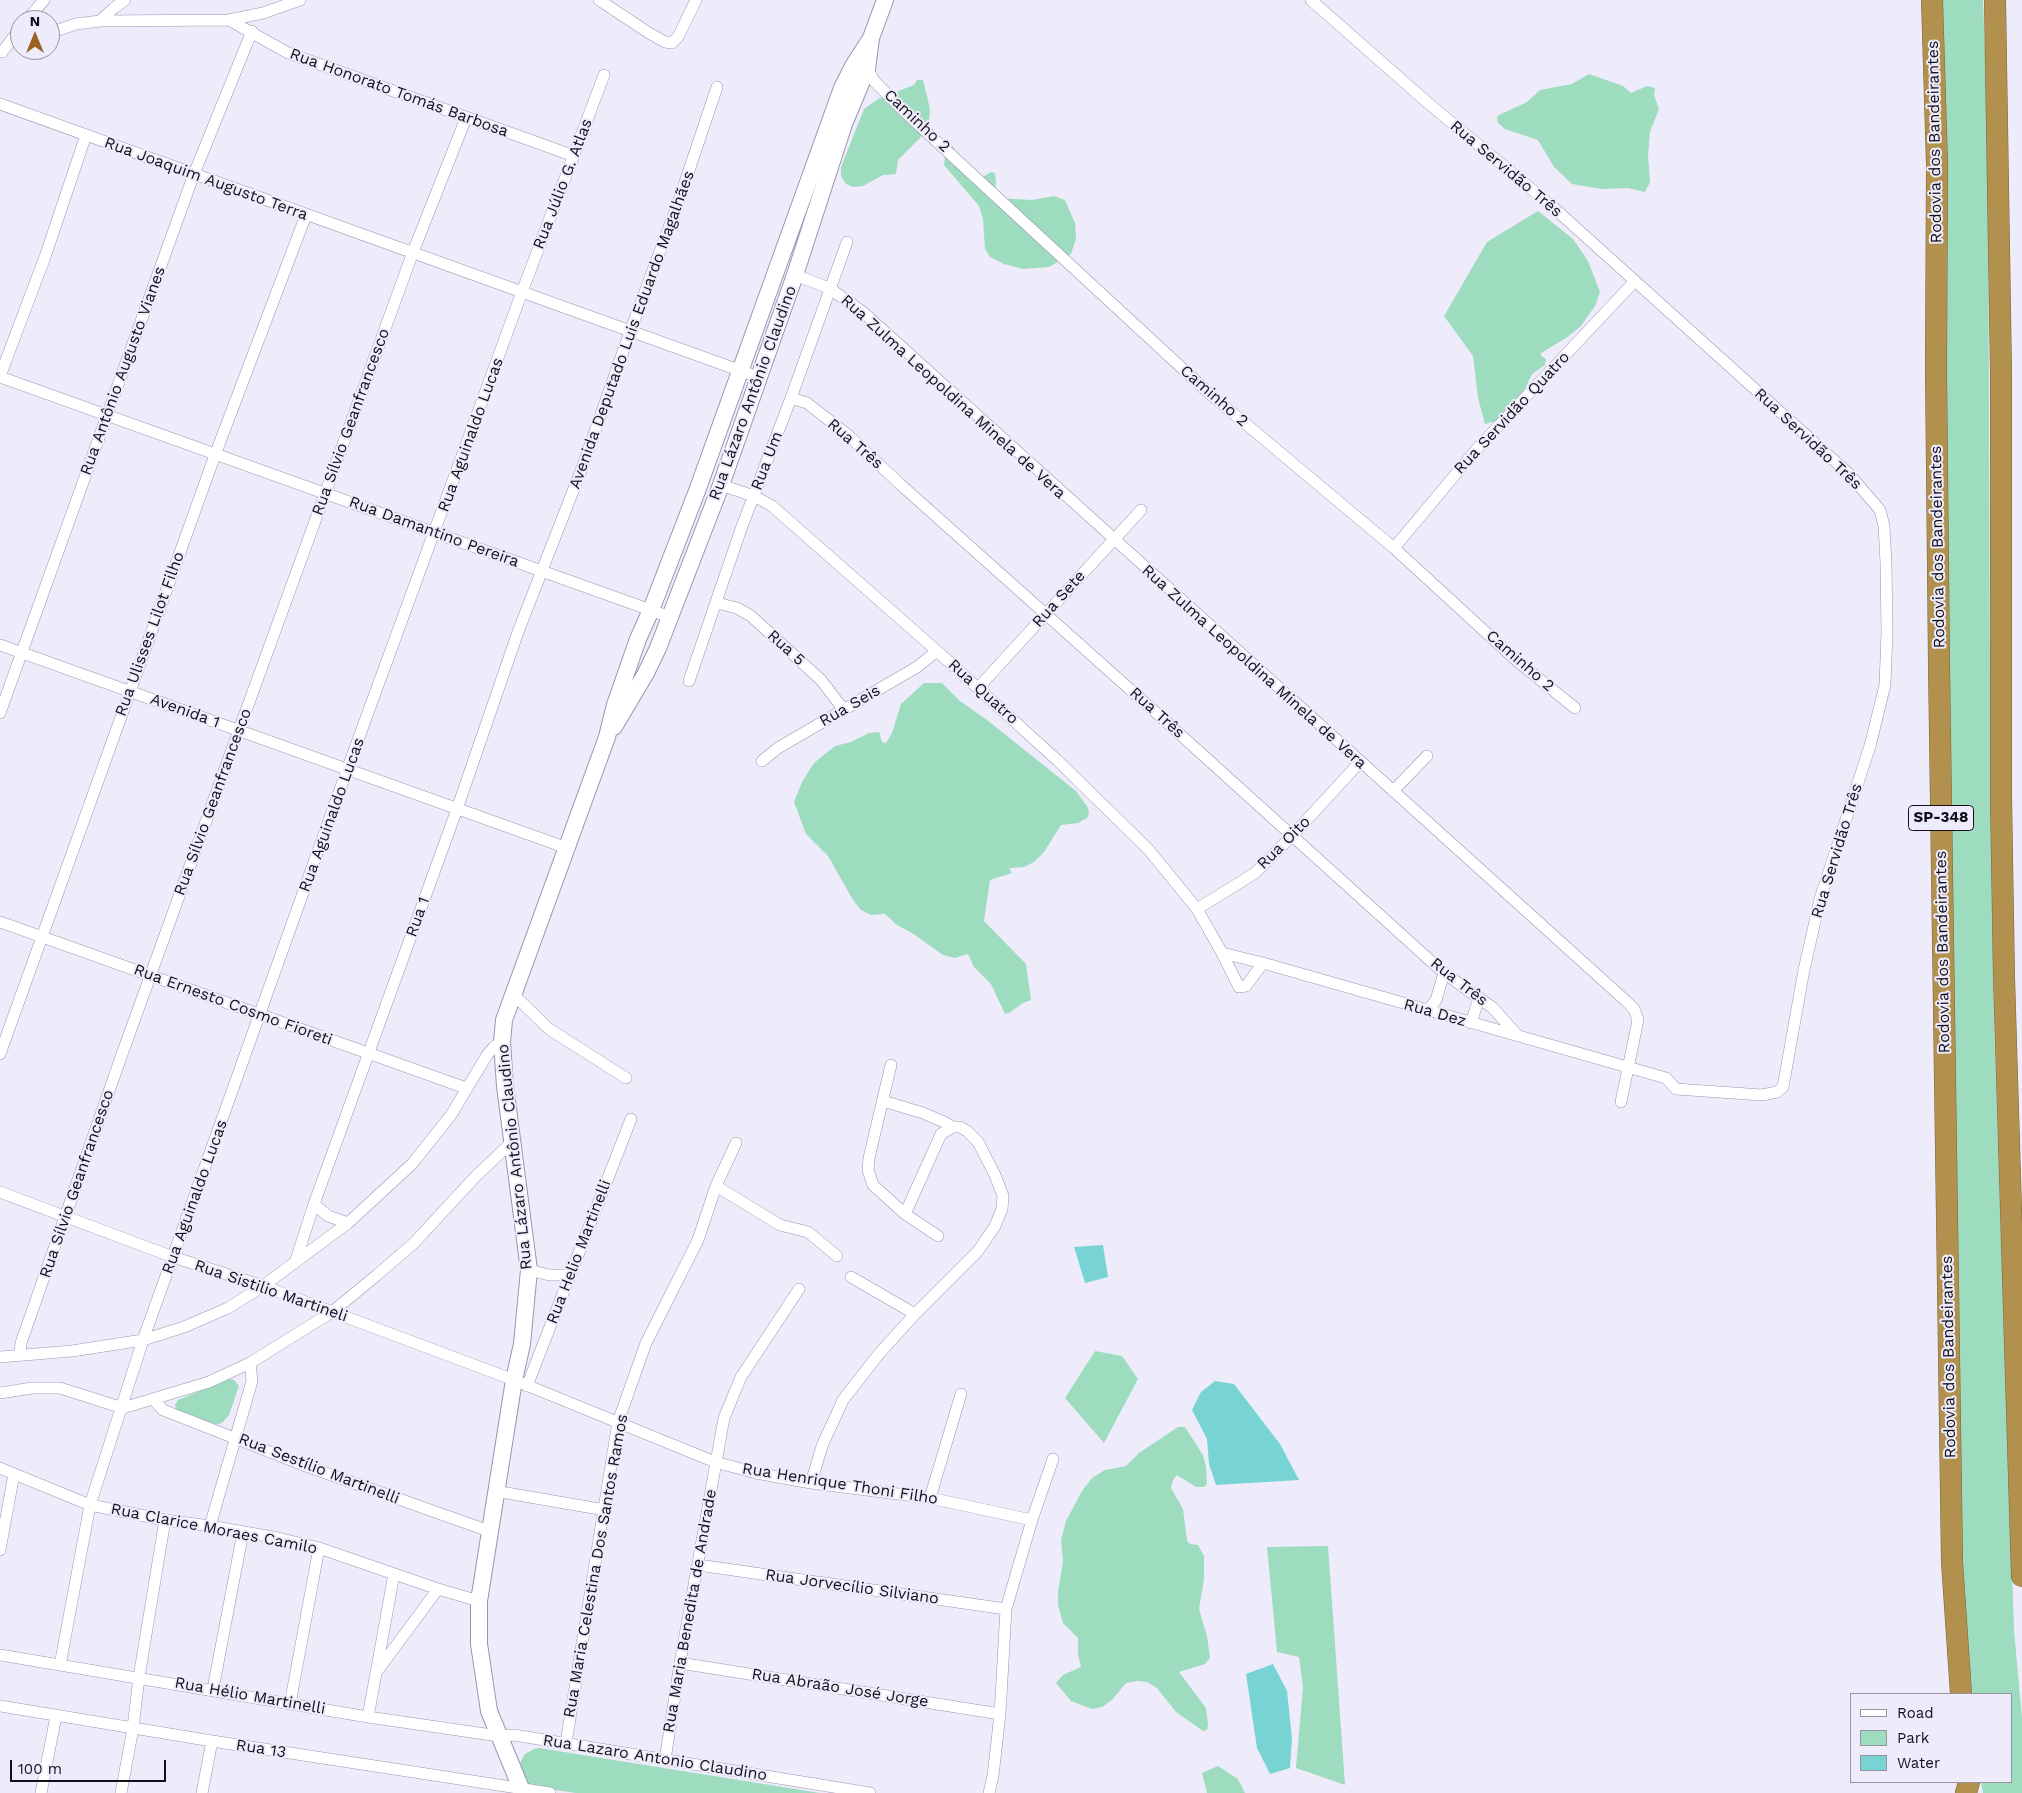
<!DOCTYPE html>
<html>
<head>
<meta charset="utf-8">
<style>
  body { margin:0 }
  #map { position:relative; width:2022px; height:1793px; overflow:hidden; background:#eeecfa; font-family:"Work Sans",sans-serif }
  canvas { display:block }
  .legend { position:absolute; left:1850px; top:1693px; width:162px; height:90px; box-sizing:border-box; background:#eeecfa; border:1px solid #9694a1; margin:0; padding:6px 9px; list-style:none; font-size:15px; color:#13101c }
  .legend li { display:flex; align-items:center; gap:10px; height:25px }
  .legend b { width:25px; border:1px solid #9694a1 }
  .north { position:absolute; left:10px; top:10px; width:50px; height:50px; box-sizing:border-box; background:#eeecfa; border:1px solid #9694a1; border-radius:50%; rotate:0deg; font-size:14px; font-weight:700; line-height:20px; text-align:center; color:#13101c }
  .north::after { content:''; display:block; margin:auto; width:18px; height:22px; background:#9b6120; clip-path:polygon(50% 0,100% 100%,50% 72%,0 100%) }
  .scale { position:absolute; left:10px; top:1760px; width:156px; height:22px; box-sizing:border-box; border:2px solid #13101c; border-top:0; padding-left:6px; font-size:15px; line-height:18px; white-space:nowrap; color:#13101c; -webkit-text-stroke:4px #eeecfa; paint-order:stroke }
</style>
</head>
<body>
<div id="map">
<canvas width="2022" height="1793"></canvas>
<ul class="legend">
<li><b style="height:6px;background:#fff"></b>Road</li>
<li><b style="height:14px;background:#9ddcbf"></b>Park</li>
<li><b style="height:14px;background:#78d3d4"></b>Water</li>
</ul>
<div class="north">N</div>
<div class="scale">100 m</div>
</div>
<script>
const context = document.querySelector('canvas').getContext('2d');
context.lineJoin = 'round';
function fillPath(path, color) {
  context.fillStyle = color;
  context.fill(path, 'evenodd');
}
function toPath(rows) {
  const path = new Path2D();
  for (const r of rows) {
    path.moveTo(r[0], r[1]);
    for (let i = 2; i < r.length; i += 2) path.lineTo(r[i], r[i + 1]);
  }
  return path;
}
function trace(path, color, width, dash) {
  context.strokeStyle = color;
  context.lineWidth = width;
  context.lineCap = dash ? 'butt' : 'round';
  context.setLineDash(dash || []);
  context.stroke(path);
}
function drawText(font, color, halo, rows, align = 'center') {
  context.font = font + ' "Work Sans",sans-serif';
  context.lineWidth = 4;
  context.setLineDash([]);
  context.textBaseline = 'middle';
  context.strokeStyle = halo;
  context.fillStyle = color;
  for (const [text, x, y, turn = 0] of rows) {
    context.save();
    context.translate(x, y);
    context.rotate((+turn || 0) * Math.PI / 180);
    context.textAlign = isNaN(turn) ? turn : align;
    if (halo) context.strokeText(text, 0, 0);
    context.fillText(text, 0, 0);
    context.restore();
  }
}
fillPath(toPath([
  [1942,0,1983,0,1988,132,1990,717,1994,1023,2014,1630,2022,1718,2022,1793,1983,1793,1981,1782,2011,1782,2011,1694,1969,1694,1963,1623,1948,562],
  [1589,74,1623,86,1631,93,1647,86,1655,88,1654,95,1659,109,1650,132,1648,155,1650,182,1645,192,1628,188,1601,189,1572,184,1554,167,1538,140,1505,129,1498,123,1497,117,1499,115,1527,102,1540,90,1572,84],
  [917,80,923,80,930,109,929,121,920,138,898,160,896,174,883,175,863,186,853,187,846,184,841,176,841,167,864,109,878,99,914,85],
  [953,146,966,175,971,182,976,181,991,172,995,173,996,182,994,195,996,198,1032,200,1054,196,1065,200,1075,223,1076,239,1071,254,1049,267,1023,269,1004,264,990,257,985,249,983,219,979,206,944,165,945,156],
  [1538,211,1573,239,1588,261,1600,292,1595,306,1580,327,1566,338,1541,353,1541,356,1546,359,1545,365,1532,374,1520,399,1501,420,1485,424,1478,398,1473,356,1444,316,1487,242],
  [924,683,942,683,960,701,987,720,1076,791,1088,808,1089,814,1087,818,1078,823,1061,825,1044,852,1034,862,1024,867,1009,868,1012,873,990,880,984,921,1026,964,1031,1000,1023,1003,1009,1013,1005,1014,991,984,974,967,968,954,955,958,943,955,912,933,897,925,885,914,871,915,861,910,853,900,828,856,806,834,794,802,802,782,814,763,835,746,851,742,869,733,879,732,882,742,886,743,892,733,901,704],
  [1095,1351,1122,1356,1138,1379,1104,1443,1065,1398],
  [229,1379,234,1380,239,1386,229,1415,222,1423,214,1425,176,1410,175,1405,178,1400],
  [1178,1427,1185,1427,1203,1455,1206,1467,1207,1484,1204,1487,1196,1487,1177,1475,1173,1480,1171,1488,1183,1509,1187,1541,1190,1544,1198,1545,1204,1556,1204,1579,1199,1609,1207,1636,1210,1658,1205,1664,1179,1672,1206,1708,1208,1725,1207,1730,1203,1731,1176,1712,1157,1688,1147,1682,1138,1681,1126,1683,1112,1700,1102,1707,1092,1709,1071,1701,1056,1683,1063,1675,1081,1667,1078,1655,1078,1638,1063,1623,1058,1605,1058,1591,1063,1562,1061,1540,1066,1521,1082,1491,1092,1478,1105,1470,1126,1466,1139,1453],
  [1328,1546,1345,1785,1296,1768,1303,1687,1299,1657,1277,1652,1267,1547],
  [539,1748,820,1793,576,1793,530,1786,526,1782,519,1768,520,1763,525,1754,534,1749],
  [1218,1766,1238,1779,1245,1793,1207,1793,1202,1773]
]), '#9ddcbf');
fillPath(toPath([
  [1103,1245,1108,1277,1085,1283,1074,1247],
  [1215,1381,1234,1384,1280,1444,1299,1480,1216,1485,1209,1464,1207,1439,1192,1410,1201,1392],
  [1273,1664,1287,1691,1292,1738,1290,1768,1270,1774,1257,1748,1246,1674]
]), '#78d3d4');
const street = toPath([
  [599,0,649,33,665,42,672,43,678,37,696,0],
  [27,20,44,0],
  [229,20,288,53,574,156],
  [100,21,114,8,125,0],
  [50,33,76,24,100,21,229,20,263,13,300,0],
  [2,52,20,29],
  [867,69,875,82,908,115,1210,394,1394,548,1517,661,1575,708],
  [0,104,758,377],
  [795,275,829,288,864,313,1626,1001,1634,1009,1638,1020,1621,1102],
  [0,376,45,257,86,135],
  [0,377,670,617],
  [791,398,807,403,848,435,901,485,1152,709,1444,973,1493,1008,1518,1036],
  [721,485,754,496,772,506,937,651,1057,760,1148,849,1197,909,1222,953,1263,963,1666,1078,1676,1089,1762,1095,1777,1092,1783,1087,1804,970,1820,899,1870,746,1885,685,1887,632,1886,563,1884,526,1880,510,1848,473,1554,208,1428,103,1311,0],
  [1394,548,1475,451,1635,281],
  [717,603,737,608,751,616,821,680,844,710],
  [0,645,567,848],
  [689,681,741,529,791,398,847,242],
  [978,688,1141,510],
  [0,713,194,174,252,31],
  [762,761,778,748,917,667,937,651],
  [1393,791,1427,756],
  [1197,909,1255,873,1292,836,1360,762],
  [0,922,466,1088],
  [1222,953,1239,987,1246,986,1263,963],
  [512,993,549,1029,626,1078],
  [1428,1010,1436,1000,1444,973],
  [1471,1023,1479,998],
  [0,1054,215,455,306,215],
  [891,1065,869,1158,868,1170,873,1185,905,1214],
  [883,1101,923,1113,944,1122,953,1127],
  [716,1186,780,1225,808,1232,837,1256],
  [0,1192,173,1257,263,1286,514,1380,715,1462,756,1473,811,1483,930,1498,1032,1520],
  [314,1204,328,1216,348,1223],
  [295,1263,314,1204,457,809,518,632,582,468,630,332,678,203,717,87],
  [529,1270,549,1275,569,1275],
  [851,1277,915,1314],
  [20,1354,21,1343,121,1057,239,730,413,252,466,118],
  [0,1357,72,1351,143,1340,184,1327,228,1308,263,1286,348,1223,412,1164,451,1115,487,1055,494,1047,502,1042],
  [527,1386,631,1119],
  [0,1393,32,1388,60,1388,123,1408,209,1382,250,1363,332,1312,377,1275,414,1243,475,1177,513,1141],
  [153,1399,163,1410,303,1465,489,1531],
  [0,1468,90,1505,165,1520,210,1526,278,1538,319,1548,438,1589,479,1601],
  [811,1483,822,1446,843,1400,878,1355,915,1314,978,1251,995,1226,1002,1209,1003,1196,995,1175,978,1142,967,1131,960,1127,953,1127,941,1134,905,1214,938,1236],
  [495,1491,605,1510],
  [930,1498,961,1394],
  [210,1526,252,1381,250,1363],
  [0,1550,14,1474],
  [698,1565,1006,1609],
  [0,1655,368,1717,499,1736,514,1735,870,1793],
  [680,1663,1000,1714],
  [60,1665,90,1505,143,1340,347,770,522,292,604,75],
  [378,1670,438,1589],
  [213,1689,243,1532],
  [290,1704,319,1548],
  [0,1706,212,1741,550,1793],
  [368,1717,394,1574],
  [566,1743,618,1422,646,1343,698,1240,716,1186,736,1143],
  [665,1760,680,1663,724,1418,741,1377,799,1289],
  [41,1793,56,1716],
  [121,1793,133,1728,139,1677,165,1520],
  [202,1793,212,1741],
  [989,1793,993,1776,1000,1714,1006,1609,1032,1520,1053,1459]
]);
const secondary = toPath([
  [614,727,646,673,658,648,721,485,795,275,844,124,867,69,871,38,885,0],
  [523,1793,489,1711,479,1644,479,1601,514,1380,522,1344,529,1270,505,1086,502,1042,504,1020,607,737,615,705,638,639,651,610,697,491,842,88,853,66,871,38]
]);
const highway = toPath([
  [1932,0,1937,165,1936,370,1939,665,1952,1562,1961,1694],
  [1995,0,2001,373,2001,797,2004,977,2022,1576],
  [1966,1793,1969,1782]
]);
trace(street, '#9994b4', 12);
trace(secondary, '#9994b4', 18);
trace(highway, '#7a633c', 22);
trace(street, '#fff', 11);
trace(secondary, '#fff', 16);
trace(highway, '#b2904d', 21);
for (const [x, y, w] of [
  [1941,818,65]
]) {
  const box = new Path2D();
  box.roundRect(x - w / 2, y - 12.5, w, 25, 4);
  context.fillStyle = '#eeecfa';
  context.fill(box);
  trace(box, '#13101c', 1);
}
drawText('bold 15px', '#13101c', null, [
  ["SP-348",1941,818]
]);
drawText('16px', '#13101c', '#eeecfa', [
  ["Rua Honorato Tomás Barbosa",399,93,20],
  ["Caminho 2",917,121,43],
  ["Rodovia dos Bandeirantes",1935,142,-91],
  ["Rua Servidão Três",1506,169,40],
  ["Rua Joaquim Augusto Terra",206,179,20],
  ["Rua Júlio G. Atlas",563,184,-69],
  ["Avenida Deputado Luis Eduardo Magalhães",632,330,-70],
  ["Rua Antônio Augusto Vianes",123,371,-70],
  ["Rua Lázaro Antônio Claudino",753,393,-70],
  ["Caminho 2",1214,396,41],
  ["Rua Zulma Leopoldina Minela de Vera",953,397,42],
  ["Rua Servidão Quatro",1512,413,-47],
  ["Rua Sílvio Geanfrancesco",351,422,-70],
  ["Rua Aguinaldo Lucas",471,435,-70],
  ["Rua Servidão Três",1808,439,43],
  ["Rua Três",855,444,41],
  ["Rua Um",767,461,-69],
  ["Rua Damantino Pereira",434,532,20],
  ["Rodovia dos Bandeirantes",1938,547,-91],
  ["Rua Sete",1059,599,-48],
  ["Rua Ulisses Lilot Filho",150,634,-70],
  ["Rua 5",786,648,42],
  ["Caminho 2",1520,661,41],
  ["Rua Zulma Leopoldina Minela de Vera",1254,667,42],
  ["Rua Quatro",983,692,42],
  ["Rua Seis",850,706,-30],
  ["Avenida 1",185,711,20],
  ["Rua Três",1157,713,42],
  ["Rua Sílvio Geanfrancesco",213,802,-70],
  ["Rua Aguinaldo Lucas",332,815,-70],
  ["Rua Oito",1284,843,-45],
  ["Rua Servidão Três",1837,851,-73],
  ["Rua 1",418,917,-70],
  ["Rodovia dos Bandeirantes",1943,952,-91],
  ["Rua Três",1459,982,38],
  ["Rua Ernesto Cosmo Fioreti",233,1005,20],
  ["Rua Dez",1435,1013,16],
  ["Rua Lázaro Antônio Claudino",515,1157,-96],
  ["Rua Sílvio Geanfrancesco",77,1184,-71],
  ["Rua Aguinaldo Lucas",195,1197,-70],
  ["Rua Helio Martinelli",579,1252,-69],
  ["Rua Sistilio Martineli",271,1291,19],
  ["Rodovia dos Bandeirantes",1949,1357,-91],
  ["Rua Sestílio Martinelli",319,1469,21],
  ["Rua Henrique Thoni Filho",840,1484,9],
  ["Rua Clarice Moraes Camilo",214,1529,11],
  ["Rua Maria Celestina Dos Santos Ramos",596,1566,-80],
  ["Rua Jorvecílio Silviano",852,1587,8],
  ["Rua Maria Benedita de Andrade",690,1611,-80],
  ["Rua Abraão José Jorge",840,1688,9],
  ["Rua Hélio Martinelli",250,1696,10],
  ["Rua 13",261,1749,9],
  ["Rua Lazaro Antonio Claudino",655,1758,9]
]);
</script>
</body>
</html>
